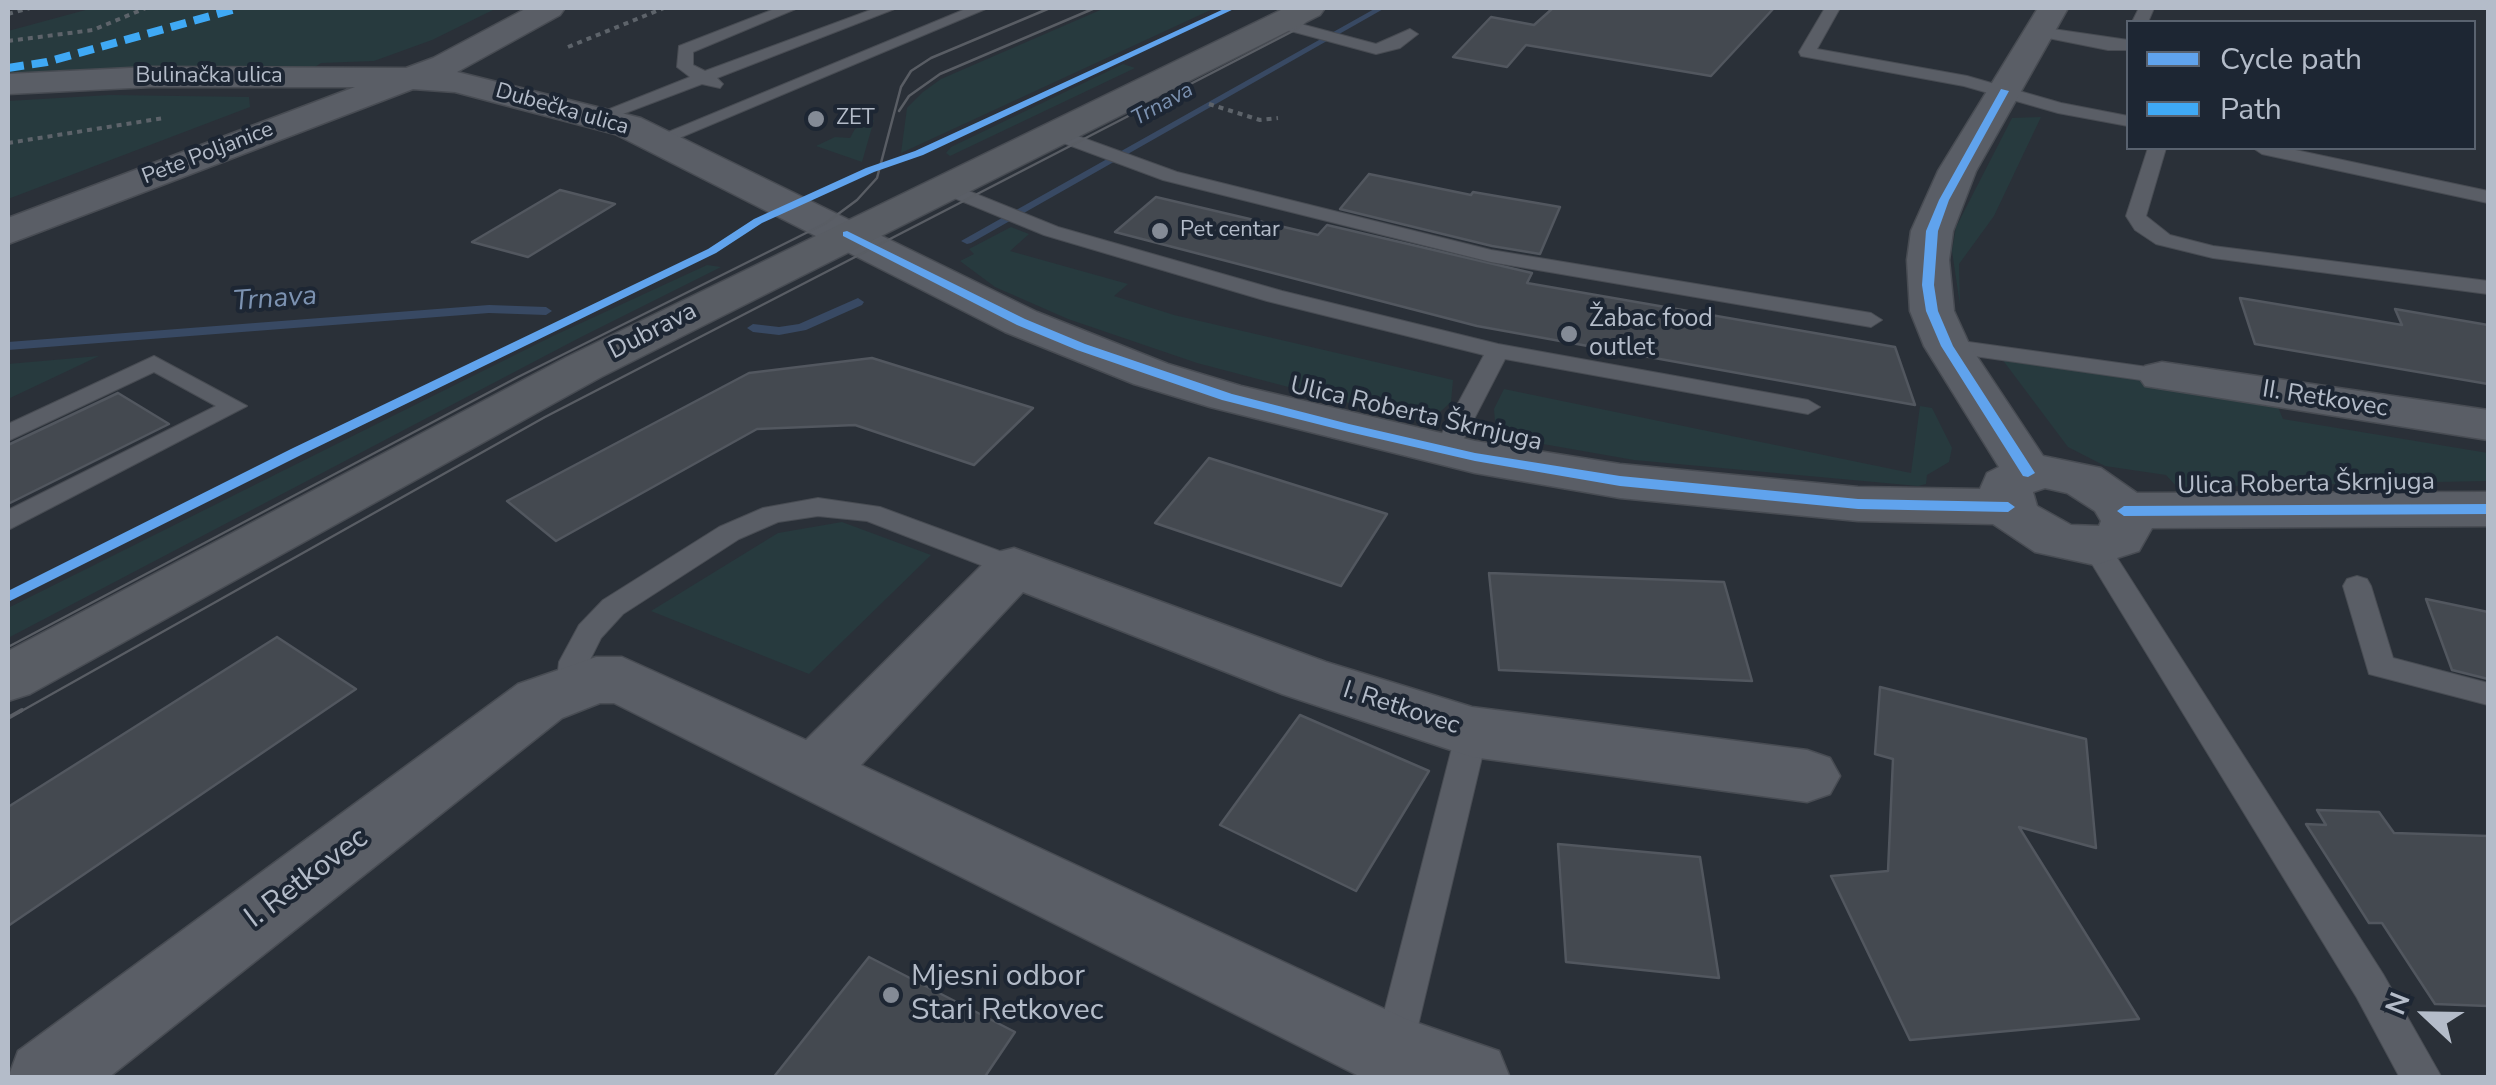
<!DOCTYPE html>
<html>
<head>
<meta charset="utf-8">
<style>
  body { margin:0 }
  #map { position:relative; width:2496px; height:1085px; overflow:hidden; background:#2a3038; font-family:"Nunito Sans",sans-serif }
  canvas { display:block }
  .frame { position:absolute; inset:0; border:10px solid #b4bcc9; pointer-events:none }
  .legend { position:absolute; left:2126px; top:20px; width:350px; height:130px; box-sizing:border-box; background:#1d2633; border:2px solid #59626f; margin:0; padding:12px 18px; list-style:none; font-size:30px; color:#b4bcc9 }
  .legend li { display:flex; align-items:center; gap:20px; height:50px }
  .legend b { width:50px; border:2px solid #59626f }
  .north { position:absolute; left:2376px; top:965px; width:100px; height:100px; -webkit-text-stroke:8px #1d2633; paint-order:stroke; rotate:292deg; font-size:28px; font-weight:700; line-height:40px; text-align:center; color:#b4bcc9 }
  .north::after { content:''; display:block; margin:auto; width:35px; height:45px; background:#b4bcc9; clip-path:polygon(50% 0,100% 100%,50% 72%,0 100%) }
</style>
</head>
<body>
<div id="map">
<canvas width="2496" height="1085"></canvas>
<div class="frame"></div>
<ul class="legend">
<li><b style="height:12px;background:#60a3ed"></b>Cycle path</li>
<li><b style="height:12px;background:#3fa9f5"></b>Path</li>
</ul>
<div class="north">N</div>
</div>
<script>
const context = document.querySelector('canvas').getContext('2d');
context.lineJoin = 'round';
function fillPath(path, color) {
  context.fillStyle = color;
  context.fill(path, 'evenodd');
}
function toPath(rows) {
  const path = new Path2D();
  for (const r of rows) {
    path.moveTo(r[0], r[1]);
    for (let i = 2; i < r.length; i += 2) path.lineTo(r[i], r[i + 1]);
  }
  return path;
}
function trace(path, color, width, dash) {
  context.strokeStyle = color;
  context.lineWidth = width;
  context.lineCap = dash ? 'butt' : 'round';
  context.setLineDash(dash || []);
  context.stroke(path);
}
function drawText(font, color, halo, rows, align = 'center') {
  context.font = font + ' "Nunito Sans",sans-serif';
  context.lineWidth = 8;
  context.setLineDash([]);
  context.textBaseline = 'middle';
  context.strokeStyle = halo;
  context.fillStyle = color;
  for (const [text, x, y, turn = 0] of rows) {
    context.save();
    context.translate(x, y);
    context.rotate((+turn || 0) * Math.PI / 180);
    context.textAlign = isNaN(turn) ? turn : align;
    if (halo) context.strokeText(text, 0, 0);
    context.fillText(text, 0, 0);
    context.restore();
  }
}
fillPath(toPath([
  [93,8,497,8,432,40,374,61,321,63,312,69,117,68,8,76,8,31],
  [1105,8,1215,8,901,153,907,108,923,92,941,79],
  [1123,64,1135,68,950,156,946,153,951,147],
  [110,95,249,97,250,107,8,199,8,101],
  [2041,117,1994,216,1959,264,1960,305,1952,251,1956,227,2012,118],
  [874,120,862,162,816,146,835,137,850,138,855,129],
  [1011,227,1029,234,1010,251,1128,284,1114,296,1174,315,1453,380,1451,402,1431,420,1418,421,1197,363,1068,319,995,287,960,261,974,254,969,249],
  [707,265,721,267,581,337,8,638,8,608,553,336],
  [99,356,8,399,8,364],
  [2002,359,2275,400,2283,419,2488,453,2488,481,2177,487,2166,475,2105,466,2068,447],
  [1504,389,1911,473,1920,406,1932,408,1952,448,1949,462,1927,475,1926,484,1918,486,1634,460,1520,440,1501,430,1495,421,1494,409],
  [842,522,931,555,809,674,651,611,778,533]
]), '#273a3e');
fillPath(toPath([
  [1376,8,1385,8,971,243,967,244,961,241,1376,8],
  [858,298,864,302,862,305,806,330,779,335,753,332,747,328,753,324,779,327,799,324,858,298],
  [489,305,546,307,552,311,546,315,489,313,8,350,8,342,489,305]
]), '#384963');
const building = toPath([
  [1553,8,1774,8,1711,76,1526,45,1507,67,1453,57,1491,17,1534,25,1553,8],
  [1369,174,1471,195,1473,192,1560,207,1540,254,1492,246,1340,209,1369,174],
  [560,190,615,204,528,257,472,242,560,190],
  [1156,197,1318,235,1327,225,1532,273,1527,283,1895,347,1915,405,1477,326,1115,232,1156,197],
  [2240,298,2402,325,2395,309,2488,325,2488,384,2255,344,2240,298],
  [872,358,1033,408,974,465,855,425,757,429,556,541,507,501,749,373,872,358],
  [118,393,169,424,8,504,8,445,118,393],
  [1209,458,1387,514,1341,586,1155,523,1209,458],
  [1489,573,1724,582,1752,681,1499,670,1489,573],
  [2426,599,2488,612,2488,679,2452,670,2426,599],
  [277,637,356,689,8,926,8,807,277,637],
  [1880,687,2086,739,2096,848,2019,827,2139,1019,1910,1040,1831,876,1888,871,1893,759,1875,754,1880,687],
  [1300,715,1429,771,1356,891,1220,825,1300,715],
  [2317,810,2379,812,2394,833,2488,836,2488,1006,2435,1004,2382,923,2369,923,2306,824,2326,825,2317,810],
  [1558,844,1700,857,1719,978,1566,962,1558,844],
  [869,957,1015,1032,984,1078,773,1078,869,957]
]);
fillPath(building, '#444950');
trace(building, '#52575f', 2.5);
const service = toPath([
  [777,8,798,8,693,52,693,65,705,71,876,8,897,8,717,78,723,84,720,88,702,84,607,120,601,121,592,116,690,77,677,67,679,46,777,8],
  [968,8,988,8,665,144,651,144,649,140,968,8],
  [1825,8,1840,8,1817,49,1967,76,2061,103,2128,116,2128,126,2058,113,1964,86,1801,56,1799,52,1825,8],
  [2139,8,2154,8,2148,22,2132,22,2139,8],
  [1278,18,1376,44,1410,29,1418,34,1400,48,1376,54,1272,26,1272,20,1278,18],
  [2039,27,2128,40,2128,50,2108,50,2033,35,2033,29,2039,27],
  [1053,127,1177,172,1491,250,1871,313,1882,320,1871,327,1491,262,1163,180,1047,137,1044,133,1053,127],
  [2148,148,2166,148,2146,216,2170,235,2213,246,2488,281,2488,294,2213,258,2156,244,2135,230,2126,216,2148,148],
  [2253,148,2286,148,2488,191,2488,203,2262,154,2253,148],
  [944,181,1058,227,1282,291,1498,344,1808,400,1820,407,1808,414,1505,359,1455,456,1437,456,1433,450,1484,355,1267,301,1044,235,937,191,934,187,944,181],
  [1947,339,2162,369,2174,376,2162,383,1939,351,1935,346,1947,339],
  [154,356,247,406,8,530,8,510,216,406,154,372,8,441,8,424,154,356],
  [818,498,880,507,1024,560,1028,567,1024,574,1014,577,1004,574,867,521,818,516,778,522,739,539,623,614,601,638,589,662,582,695,571,698,560,695,556,687,559,662,579,625,603,600,719,527,763,508,818,498],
  [2095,537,2105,539,2383,974,2442,1078,2400,1078,2357,998,2081,546,2085,539,2095,537],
  [2357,576,2367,579,2371,586,2393,658,2488,683,2488,705,2369,674,2343,586,2347,579,2357,576],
  [1472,720,1483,723,1488,732,1412,1051,1407,1064,1393,1069,1379,1064,1374,1051,1456,732,1461,723,1472,720]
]);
const minor = toPath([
  [527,8,565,8,560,15,457,72,641,118,1037,312,1168,364,1241,386,1475,441,1620,464,1858,487,1980,489,1987,473,1999,467,1924,346,1910,311,1907,260,1911,231,1938,171,2038,8,2068,8,1976,171,1953,231,1949,260,1954,311,1970,346,2043,456,2101,468,2137,493,2488,492,2488,526,2152,528,2139,551,2095,565,2035,552,1993,524,1858,521,1620,498,1475,473,1210,407,1134,384,1005,332,615,134,455,92,413,89,8,244,8,218,355,87,151,87,8,94,8,74,151,67,406,68,433,58,527,8],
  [2045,488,2067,493,2095,511,2101,521,2099,526,2071,525,2037,506,2033,492,2045,488],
  [2162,362,2488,410,2488,440,2145,386,2138,376,2145,366,2162,362],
  [1014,548,1326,662,1472,707,1807,750,1830,758,1840,776,1830,794,1807,802,1472,757,1282,694,1023,592,861,765,1406,1019,1499,1051,1510,1078,1363,1078,614,703,600,703,562,718,108,1078,8,1078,18,1051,518,684,596,657,622,657,806,740,994,553,1014,548]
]);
const secondary = toPath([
  [1285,8,1325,8,1320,15,601,377,30,694,8,701,8,651,567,357,1285,8]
]);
trace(service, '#484c53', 2);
trace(minor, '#484c53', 3);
trace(secondary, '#484c53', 3);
trace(toPath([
  [8,14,30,8],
  [8,41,93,30,146,8],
  [568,47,664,8],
  [1209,104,1260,120,1278,118],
  [8,143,164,118]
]), '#5d636a', 4, [5, 5]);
fillPath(service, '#5a5e66');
fillPath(minor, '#5a5e66');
fillPath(secondary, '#595d64');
trace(toPath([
  [899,111,909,96,940,74,1095,8],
  [8,647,518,377,826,223,857,200,877,178,901,87,911,71,931,58,1050,8],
  [18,713,545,417,1297,29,1318,8]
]), '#595d64', 2.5);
trace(toPath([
  [8,718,22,710]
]), '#595d64', 4);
trace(toPath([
  [8,68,47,62,239,8]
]), '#3fa9f5', 8, [16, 8]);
fillPath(toPath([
  [1226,8,1236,8,923,155,874,172,762,223,716,253,301,455,8,602,8,591,291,449,708,249,754,219,866,168,915,151,1226,8],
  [2001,89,2009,91,1949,200,1938,231,1934,285,1938,311,1953,346,2035,473,2028,477,2023,476,1941,346,1926,311,1922,285,1926,231,1939,200,2001,89],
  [847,231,1025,319,1085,344,1232,394,1349,424,1475,453,1620,476,1858,499,2008,502,2015,507,2008,512,1858,509,1620,486,1475,461,1349,432,1222,400,1077,350,1017,325,843,236,843,232,847,231],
  [2488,504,2488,514,2124,516,2117,511,2124,506,2488,504]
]), '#60a3ed');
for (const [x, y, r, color] of [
  [816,119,10,"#848b96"],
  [1160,231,10,"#848b96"],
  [1569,334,10,"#848b96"],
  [891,995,10,"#848b96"]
]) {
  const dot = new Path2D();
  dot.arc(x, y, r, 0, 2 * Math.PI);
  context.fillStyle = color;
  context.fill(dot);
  trace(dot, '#1d2633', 4);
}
drawText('22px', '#b4bcc9', '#1d2633', [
  ["Bulinačka ulica",209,77],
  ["Dubečka ulica",562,110,16],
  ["Pete Poljanice",208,154,-21]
]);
drawText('italic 22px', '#7c92b1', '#1d2633', [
  ["Trnava",1163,105,-29]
]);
drawText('22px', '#b4bcc9', '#1d2633', [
  ["ZET",836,119],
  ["Pet centar",1180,231]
], 'left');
drawText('25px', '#b4bcc9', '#1d2633', [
  ["Žabac food",1589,320],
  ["outlet",1589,349]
], 'left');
drawText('25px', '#b4bcc9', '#1d2633', [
  ["Dubrava",653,332,-27],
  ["II. Retkovec",2325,400,9],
  ["Ulica Roberta Škrnjuga",1416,415,13],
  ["Ulica Roberta Škrnjuga",2306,485,-1],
  ["I. Retkovec",1401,709,18]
]);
drawText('italic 28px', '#7c92b1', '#1d2633', [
  ["Trnava",275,300,-4]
]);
drawText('30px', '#b4bcc9', '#1d2633', [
  ["I. Retkovec",307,879,-37]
]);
drawText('30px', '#b4bcc9', '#1d2633', [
  ["Mjesni odbor",911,978],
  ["Stari Retkovec",911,1012]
], 'left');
</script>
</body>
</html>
